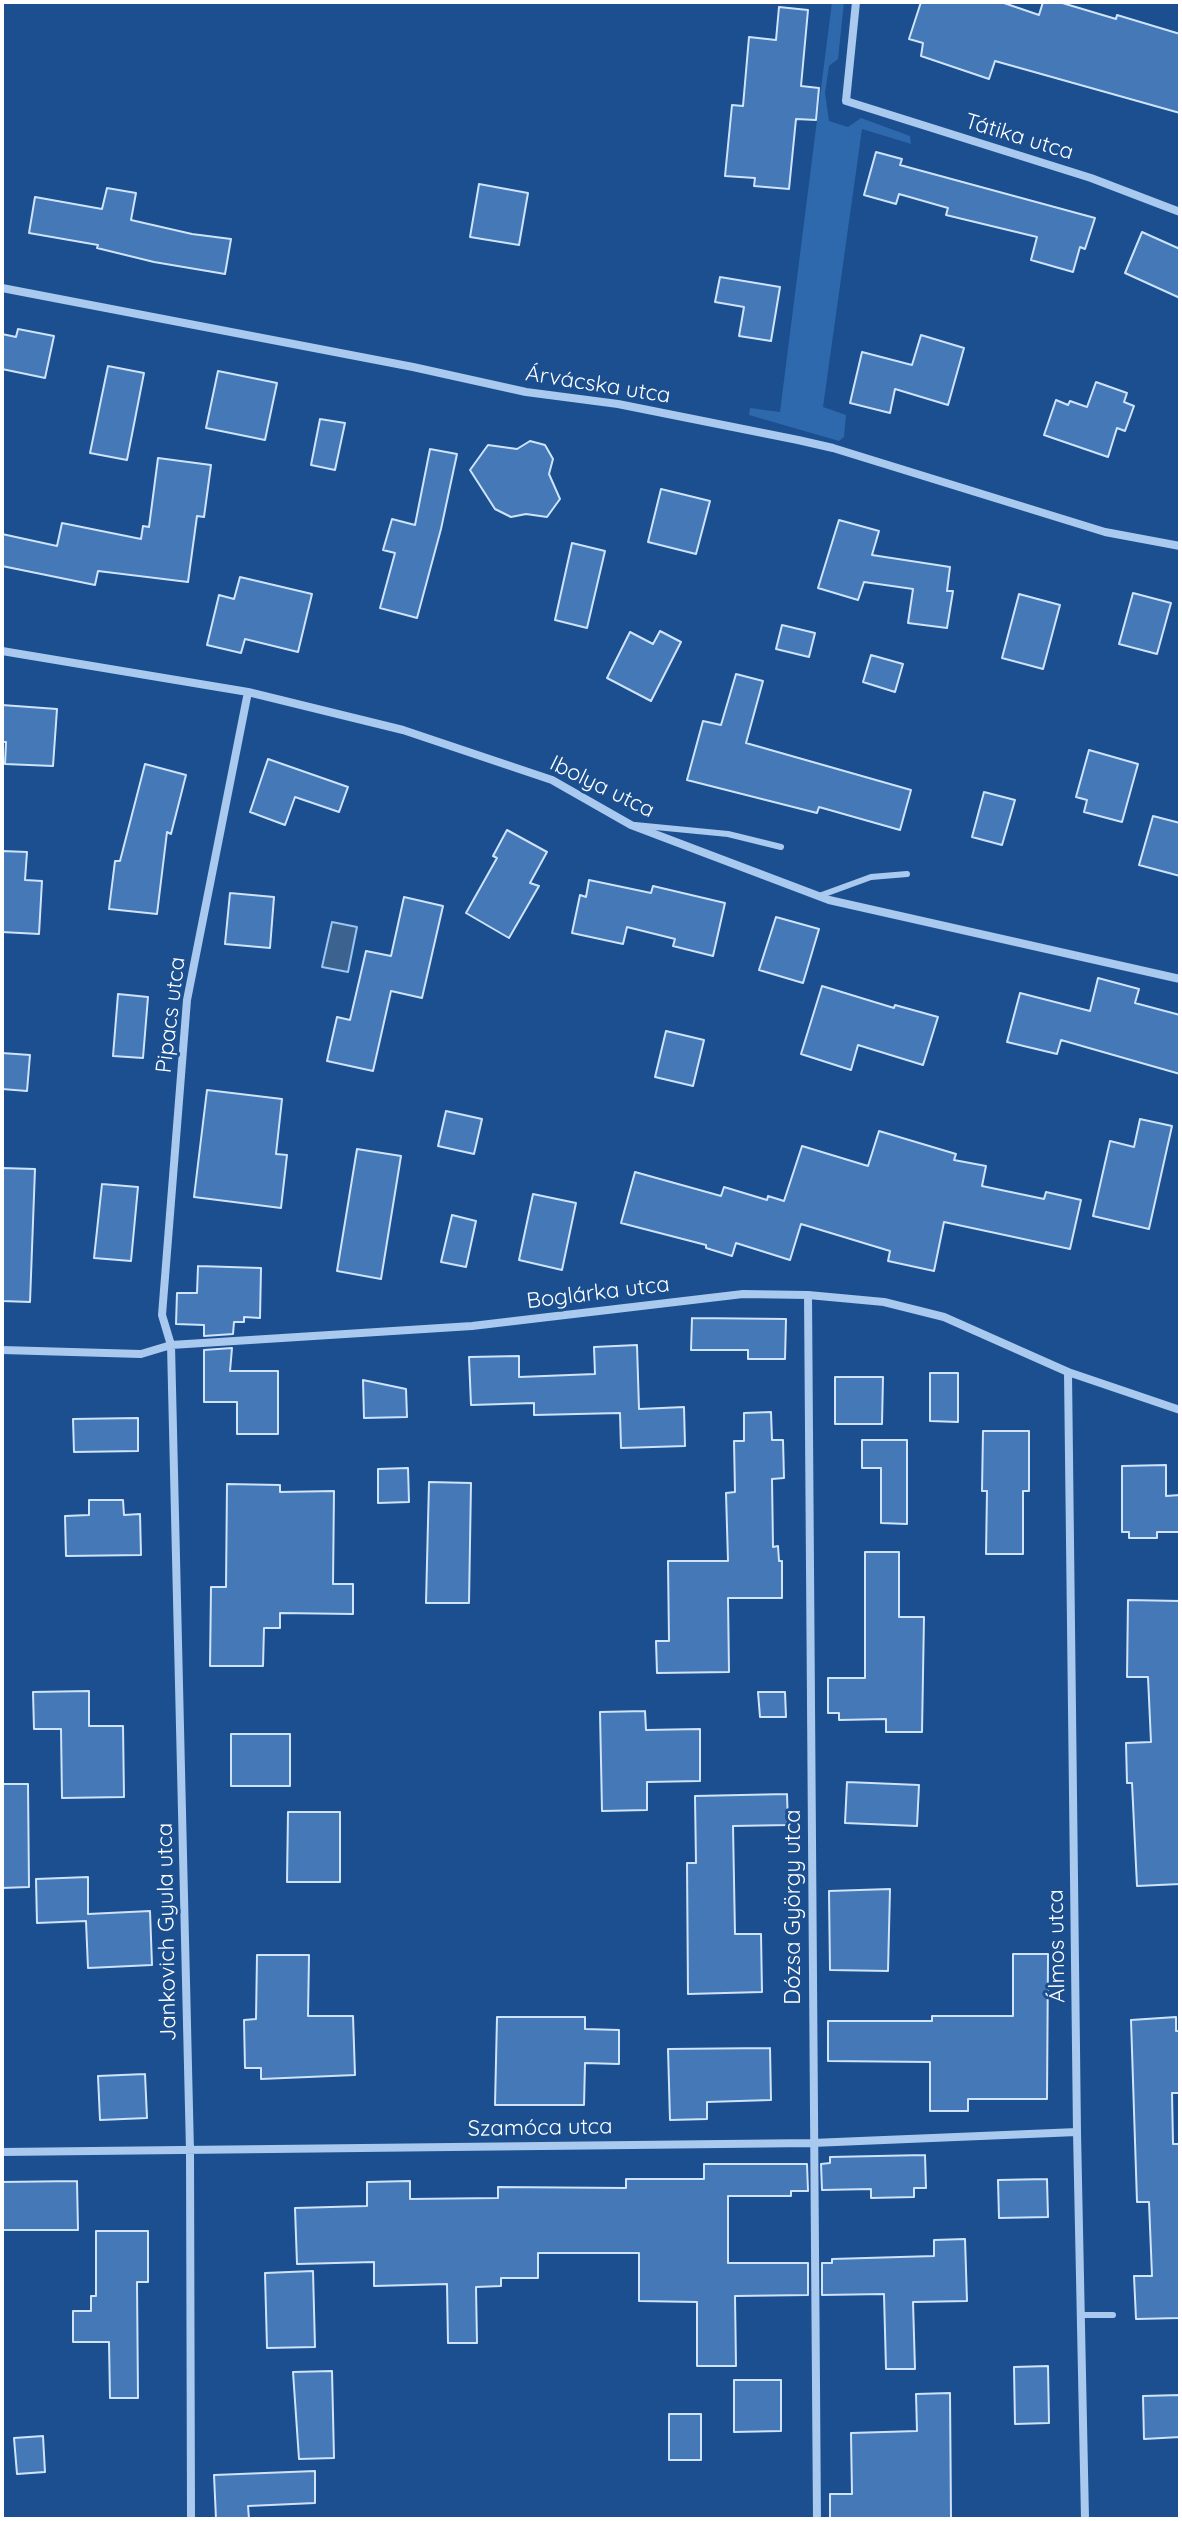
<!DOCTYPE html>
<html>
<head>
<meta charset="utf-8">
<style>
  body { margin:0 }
  #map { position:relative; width:1182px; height:2521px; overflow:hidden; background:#1b4f8f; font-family:Quicksand,sans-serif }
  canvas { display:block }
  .frame { position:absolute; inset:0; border:4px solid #fff; pointer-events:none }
</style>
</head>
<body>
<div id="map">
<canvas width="1182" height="2521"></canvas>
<div class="frame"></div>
</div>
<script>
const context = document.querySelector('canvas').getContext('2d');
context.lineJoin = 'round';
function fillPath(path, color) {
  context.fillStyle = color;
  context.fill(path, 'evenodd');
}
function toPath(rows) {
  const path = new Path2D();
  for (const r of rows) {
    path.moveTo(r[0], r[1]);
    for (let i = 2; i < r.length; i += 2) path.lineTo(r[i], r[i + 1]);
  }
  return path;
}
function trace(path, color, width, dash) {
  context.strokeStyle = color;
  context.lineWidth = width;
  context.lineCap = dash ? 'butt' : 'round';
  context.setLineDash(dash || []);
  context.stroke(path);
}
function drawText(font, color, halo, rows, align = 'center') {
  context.font = font + ' Quicksand,sans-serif';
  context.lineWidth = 6;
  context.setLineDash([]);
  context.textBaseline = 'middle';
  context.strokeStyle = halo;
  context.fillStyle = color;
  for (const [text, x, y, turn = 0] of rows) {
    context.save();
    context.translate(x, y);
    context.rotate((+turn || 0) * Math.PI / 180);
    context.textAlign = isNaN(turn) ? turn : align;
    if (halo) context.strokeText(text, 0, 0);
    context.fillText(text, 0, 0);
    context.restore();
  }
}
fillPath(toPath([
  [832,2,844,2,838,59,829,66,825,93,829,121,848,127,861,118,910,136,911,144,862,129,823,407,846,415,844,437,839,441,749,415,750,408,780,412]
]), '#2e69ad');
const water = toPath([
  [332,922,357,927,348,972,322,967,332,922]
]);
fillPath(water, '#3c6290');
trace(water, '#9cc4f0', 2);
const building = toPath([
  [921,2,1001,2,1039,15,1043,2,1059,2,1116,19,1117,15,1180,34,1180,113,995,61,989,79,921,56,923,43,909,39,921,2],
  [779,7,808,10,801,86,819,88,816,120,796,119,789,189,754,186,755,178,725,176,732,105,743,106,749,37,776,40,779,7],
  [876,152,902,159,900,165,1095,218,1085,249,1080,247,1073,272,1031,260,1037,237,946,215,948,208,899,194,896,204,864,195,876,152],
  [479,184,528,193,519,245,470,237,479,184],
  [107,188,136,193,131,220,192,234,231,239,225,274,154,262,97,248,98,245,29,233,35,197,102,209,107,188],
  [1142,232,1180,249,1180,298,1125,273,1142,232],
  [720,277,780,287,771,341,739,336,744,307,715,302,720,277],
  [18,329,54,336,45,378,2,369,2,334,16,337,18,329],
  [921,335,964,348,948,405,895,389,890,413,850,403,862,352,912,365,921,335],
  [108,366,144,373,127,460,90,453,108,366],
  [218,371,277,383,265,440,206,428,218,371],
  [1096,382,1127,393,1124,402,1134,406,1125,431,1117,428,1108,457,1044,435,1056,400,1068,405,1070,401,1087,407,1096,382],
  [320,419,345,423,335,470,311,465,320,419],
  [530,441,545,445,553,459,549,474,560,499,547,517,526,514,511,517,495,509,470,470,488,445,517,449,530,441],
  [430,449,457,454,441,529,417,618,380,608,395,553,383,550,392,519,415,525,430,449],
  [158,458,211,465,204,517,197,516,188,582,98,571,95,585,2,566,2,534,57,546,62,523,141,539,143,526,149,527,158,458],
  [661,489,710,501,696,554,648,542,661,489],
  [839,520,879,531,872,555,950,567,947,591,953,591,947,628,908,623,913,589,864,582,858,600,818,588,839,520],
  [572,543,605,551,587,628,555,620,572,543],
  [240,577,312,594,298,652,245,639,241,653,207,645,219,595,234,599,240,577],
  [1133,593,1171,603,1157,654,1119,644,1133,593],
  [1019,594,1060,605,1043,669,1002,658,1019,594],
  [782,625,815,633,809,657,776,649,782,625],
  [660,631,681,642,651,701,607,678,630,632,653,644,660,631],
  [871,655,903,664,895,692,863,682,871,655],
  [736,674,763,681,746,743,911,790,900,830,819,807,817,813,687,780,703,721,721,725,736,674],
  [2,705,57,709,53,766,5,764,6,742,2,742,2,705],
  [1089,750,1138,764,1122,822,1084,812,1087,800,1076,797,1089,750],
  [268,759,348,787,339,812,295,797,285,825,250,812,268,759],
  [145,764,186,775,171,834,167,832,157,914,109,909,115,861,120,861,145,764],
  [984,792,1015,800,1002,845,972,837,984,792],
  [1153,816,1180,823,1180,876,1139,865,1153,816],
  [507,830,547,852,530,883,539,886,509,938,466,913,497,858,493,856,507,830],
  [2,851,27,852,25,880,42,881,39,934,2,932,2,851],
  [589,880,651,893,653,886,725,903,713,956,673,946,675,939,627,927,623,944,572,933,580,895,586,897,589,880],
  [230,893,274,897,270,948,225,944,230,893],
  [404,897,443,906,422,998,391,991,373,1071,327,1061,337,1017,350,1020,366,951,391,956,404,897],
  [776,917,819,929,803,983,759,970,776,917],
  [1098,978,1139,989,1135,1003,1180,1015,1180,1074,1061,1040,1057,1054,1007,1042,1020,993,1090,1011,1098,978],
  [822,986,894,1008,895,1005,938,1017,923,1065,858,1045,851,1070,801,1054,822,986],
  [118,994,148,997,143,1058,113,1056,118,994],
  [666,1031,704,1040,693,1086,655,1077,666,1031],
  [2,1053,30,1055,27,1091,2,1089,2,1053],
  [207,1090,282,1099,276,1154,287,1155,281,1208,194,1197,207,1090],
  [446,1111,482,1119,474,1154,438,1146,446,1111],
  [1140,1119,1172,1126,1149,1229,1093,1216,1110,1141,1134,1147,1140,1119],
  [879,1131,956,1154,954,1160,986,1166,982,1186,1044,1199,1046,1192,1081,1200,1070,1249,944,1222,934,1271,888,1261,890,1251,801,1224,790,1260,736,1243,732,1256,706,1248,706,1245,621,1223,635,1172,721,1196,724,1187,767,1200,768,1196,784,1201,802,1146,868,1166,879,1131],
  [357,1149,401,1156,381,1279,337,1271,357,1149],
  [2,1168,35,1169,30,1302,2,1301,2,1168],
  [102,1184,138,1187,131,1261,94,1258,102,1184],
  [533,1194,576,1203,562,1270,519,1260,533,1194],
  [452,1215,476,1221,466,1267,441,1262,452,1215],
  [198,1266,261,1268,260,1318,244,1317,244,1322,234,1322,233,1334,204,1336,204,1325,176,1324,177,1293,197,1293,198,1266],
  [692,1318,786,1319,785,1359,748,1359,748,1350,691,1350,692,1318],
  [637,1345,639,1409,684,1407,685,1446,621,1448,620,1413,534,1415,534,1403,471,1405,469,1357,519,1356,519,1377,595,1374,594,1347,637,1345],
  [232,1348,230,1371,278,1371,278,1434,237,1434,237,1402,204,1402,204,1350,232,1348],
  [930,1373,958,1373,958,1422,930,1421,930,1373],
  [835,1377,883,1377,882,1424,835,1424,835,1377],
  [363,1380,406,1389,407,1417,364,1418,363,1380],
  [771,1412,772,1440,783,1440,784,1478,772,1479,773,1547,778,1546,779,1561,782,1561,782,1598,728,1598,729,1672,657,1673,656,1641,669,1641,668,1561,728,1561,726,1493,735,1492,734,1441,744,1441,744,1413,771,1412],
  [138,1418,138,1451,74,1452,73,1419,138,1418],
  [983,1431,1029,1431,1029,1491,1023,1491,1023,1554,986,1554,987,1491,982,1491,983,1431],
  [862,1440,907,1440,907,1524,881,1523,881,1468,862,1468,862,1440],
  [1166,1465,1166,1496,1180,1495,1180,1532,1157,1532,1157,1538,1129,1538,1129,1532,1122,1532,1122,1466,1166,1465],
  [408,1468,409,1502,378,1503,378,1469,408,1468],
  [429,1482,471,1483,469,1603,426,1603,429,1482],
  [227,1484,280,1485,280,1492,334,1491,333,1584,353,1584,353,1614,280,1613,280,1628,264,1628,263,1666,210,1666,211,1587,226,1587,227,1484],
  [89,1500,123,1500,124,1515,140,1514,141,1555,66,1556,65,1516,89,1515,89,1500],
  [865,1552,899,1552,899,1617,924,1617,922,1732,886,1732,886,1719,839,1720,839,1713,828,1713,828,1678,865,1678,865,1552],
  [1128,1600,1180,1601,1180,1884,1137,1886,1132,1783,1127,1783,1126,1743,1151,1742,1148,1677,1127,1677,1128,1600],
  [89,1691,89,1726,123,1726,124,1797,62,1798,61,1729,34,1729,33,1692,89,1691],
  [758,1692,785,1692,786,1717,760,1717,758,1692],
  [645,1711,646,1730,700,1729,700,1781,647,1782,647,1810,602,1811,600,1712,645,1711],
  [231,1734,290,1734,290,1786,231,1786,231,1734],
  [847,1782,919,1785,917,1826,845,1823,847,1782],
  [2,1784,28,1784,29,1887,2,1888,2,1784],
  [787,1794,788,1825,733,1826,735,1934,761,1934,762,1992,688,1994,687,1863,696,1863,695,1796,787,1794],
  [288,1812,340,1812,340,1882,287,1882,288,1812],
  [88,1877,88,1914,150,1911,152,1965,88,1968,86,1921,37,1923,36,1879,88,1877],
  [890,1889,888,1971,830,1970,829,1891,890,1889],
  [1013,1954,1048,1954,1047,2099,968,2099,968,2111,930,2111,930,2062,828,2061,828,2021,932,2021,932,2016,1013,2016,1013,1954],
  [257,1955,309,1955,308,2016,353,2016,355,2075,261,2079,261,2068,245,2068,244,2020,256,2019,257,1955],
  [497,2017,585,2017,585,2029,619,2030,619,2064,585,2063,584,2105,495,2105,497,2017],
  [1176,2017,1176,2031,1180,2031,1180,2093,1172,2093,1173,2144,1180,2144,1180,2318,1136,2319,1134,2276,1152,2276,1149,2202,1137,2202,1131,2020,1176,2017],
  [770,2048,771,2100,707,2102,707,2119,670,2120,668,2049,770,2048],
  [145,2074,147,2118,100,2120,98,2076,145,2074],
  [925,2155,926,2188,914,2188,914,2197,871,2198,871,2189,822,2190,821,2164,830,2163,830,2157,925,2155],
  [704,2164,807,2164,808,2191,791,2191,791,2196,728,2196,728,2263,808,2263,808,2295,735,2296,736,2366,697,2366,697,2302,639,2301,639,2253,538,2253,538,2278,501,2278,501,2286,476,2287,477,2343,448,2343,447,2284,374,2286,374,2262,297,2264,295,2208,367,2206,367,2182,410,2181,410,2199,498,2198,498,2187,626,2188,626,2179,704,2179,704,2164],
  [1047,2179,1048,2217,999,2218,998,2180,1047,2179],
  [77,2181,78,2230,2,2230,2,2182,77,2181],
  [96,2231,148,2231,148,2282,137,2282,138,2398,110,2398,109,2342,73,2342,73,2311,91,2311,91,2296,96,2296,96,2231],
  [965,2239,967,2301,913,2302,915,2369,886,2369,884,2294,822,2295,822,2263,832,2263,832,2259,934,2256,934,2240,965,2239],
  [313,2271,315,2347,267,2348,265,2273,313,2271],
  [1048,2366,1049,2423,1015,2424,1014,2367,1048,2366],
  [332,2371,334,2458,299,2459,293,2372,332,2371],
  [734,2380,781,2380,781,2431,734,2432,734,2380],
  [950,2393,951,2519,830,2519,830,2494,852,2494,851,2433,917,2431,916,2394,950,2393],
  [1180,2395,1180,2437,1144,2439,1143,2396,1180,2395],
  [669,2414,701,2414,701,2460,669,2460,669,2414],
  [43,2436,45,2472,17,2474,14,2438,43,2436],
  [315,2471,315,2503,248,2506,249,2519,216,2519,214,2475,315,2471]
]);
fillPath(building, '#4478b7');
trace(building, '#cfe3fa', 2);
trace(toPath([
  [635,825,728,834,781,847],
  [819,896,871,877,907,874],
  [1081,2315,1113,2315]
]), '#a9c9ee', 6);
trace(toPath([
  [856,2,846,101,1091,178,1180,212],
  [2,288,413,367,526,392,618,404,798,440,833,448,1105,532,1180,546],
  [2,651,248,692,403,730,552,780,631,825,829,900,1180,979],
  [808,1295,817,2519],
  [2,1350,141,1354,171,1345,472,1326,743,1294,808,1295,884,1302,944,1317,1068,1372,1180,1410],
  [1068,1372,1077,2132,1085,2519],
  [2,2152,812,2143,1077,2132],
  [191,2519,190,2151,171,1345,162,1315,187,1000,248,692]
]), '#a9c9ee', 8);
drawText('22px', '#fff', '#1b4f8f', [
  ["Tátika utca",1019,137,17],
  ["Árvácska utca",598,385,9],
  ["Ibolya utca",602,787,26],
  ["Pipacs utca",171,1015,-83],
  ["Boglárka utca",598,1293,-7],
  ["Dózsa György utca",793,1907,-90],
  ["Jankovich Gyula utca",167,1932,-91],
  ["Álmos utca",1057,1946,-91],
  ["Szamóca utca",540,2128,-1]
]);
</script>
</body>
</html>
